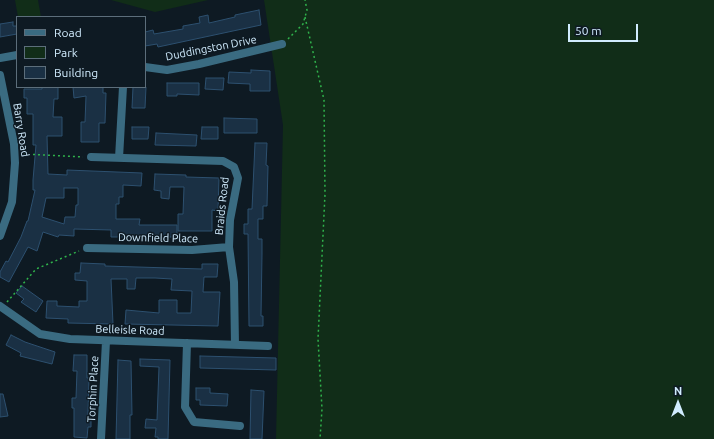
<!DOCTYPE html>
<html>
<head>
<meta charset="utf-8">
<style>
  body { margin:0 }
  #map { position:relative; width:714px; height:439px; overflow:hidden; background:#0e1a23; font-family:Ubuntu,sans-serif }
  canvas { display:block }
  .legend { position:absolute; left:16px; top:16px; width:130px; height:72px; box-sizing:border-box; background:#0e1a23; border:1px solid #5c6e7b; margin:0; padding:5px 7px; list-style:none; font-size:12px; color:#d1ecfe }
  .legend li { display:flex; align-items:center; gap:8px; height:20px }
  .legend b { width:20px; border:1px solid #5c6e7b }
  .north { position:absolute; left:658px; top:383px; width:40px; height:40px; -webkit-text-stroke:3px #0e1a23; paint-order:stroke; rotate:0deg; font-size:11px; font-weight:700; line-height:16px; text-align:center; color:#d1ecfe }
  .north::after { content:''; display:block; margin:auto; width:14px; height:18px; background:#d1ecfe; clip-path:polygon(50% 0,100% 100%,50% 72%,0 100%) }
  .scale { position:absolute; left:568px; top:24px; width:70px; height:18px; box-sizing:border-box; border:2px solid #d1ecfe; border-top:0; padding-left:5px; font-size:12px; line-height:14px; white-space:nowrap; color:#d1ecfe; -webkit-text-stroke:3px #0e1a23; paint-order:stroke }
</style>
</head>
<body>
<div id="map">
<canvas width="714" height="439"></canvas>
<ul class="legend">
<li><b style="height:5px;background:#3a6b81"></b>Road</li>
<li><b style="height:11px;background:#112d18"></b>Park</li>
<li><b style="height:11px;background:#1a3044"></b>Building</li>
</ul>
<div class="north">N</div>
<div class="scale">50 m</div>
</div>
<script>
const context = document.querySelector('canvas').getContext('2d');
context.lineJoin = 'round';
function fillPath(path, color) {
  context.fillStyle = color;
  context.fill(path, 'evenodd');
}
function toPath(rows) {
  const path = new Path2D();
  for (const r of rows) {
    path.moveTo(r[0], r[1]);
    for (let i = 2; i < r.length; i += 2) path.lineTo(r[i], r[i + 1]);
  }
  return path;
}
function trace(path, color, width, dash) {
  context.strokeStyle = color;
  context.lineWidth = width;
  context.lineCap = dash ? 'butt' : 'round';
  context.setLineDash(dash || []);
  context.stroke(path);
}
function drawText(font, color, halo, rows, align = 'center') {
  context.font = font + ' Ubuntu,sans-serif';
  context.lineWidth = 3;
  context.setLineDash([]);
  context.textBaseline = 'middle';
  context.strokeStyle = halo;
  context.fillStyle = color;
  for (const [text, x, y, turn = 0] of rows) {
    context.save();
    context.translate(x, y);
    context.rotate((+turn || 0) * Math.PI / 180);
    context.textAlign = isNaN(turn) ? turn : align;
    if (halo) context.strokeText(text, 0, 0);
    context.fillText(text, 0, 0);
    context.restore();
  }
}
fillPath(toPath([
  [15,0,38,0,41,17,18,17],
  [111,0,208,0,155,12],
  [264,0,714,0,714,439,276,439,283,125]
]), '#112d18');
const building = toPath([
  [259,10,261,25,158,47,157,44,145,46,145,32,153,30,154,34,183,29,183,26,200,23,199,17,208,15,209,23,235,17,235,15,259,10],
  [13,22,13,26,17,26,17,34,0,37,0,24,13,22],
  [251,70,270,71,270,91,250,91,250,84,228,83,229,72,251,73,251,70],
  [206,78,224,78,223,90,205,89,206,78],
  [167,83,199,83,199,95,177,94,177,96,167,96,167,83],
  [42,87,58,87,58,99,54,99,53,117,62,117,62,136,47,136,48,174,67,175,67,170,142,173,141,186,123,185,123,197,119,197,119,204,116,204,116,219,140,219,139,225,177,225,177,237,111,237,111,230,74,229,74,236,59,235,58,237,43,232,37,251,28,247,9,282,0,277,0,272,6,261,8,262,21,237,27,221,28,221,35,190,33,190,33,180,36,145,33,145,33,114,27,114,27,98,24,98,24,89,42,89,42,87],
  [64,188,78,188,78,205,76,205,75,217,65,217,64,224,42,217,46,198,64,198,64,188],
  [73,87,103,87,103,93,106,93,105,123,99,123,99,142,81,142,81,122,85,122,86,96,74,98,73,87],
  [133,87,146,87,145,108,132,108,133,87],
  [224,118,257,119,257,133,224,133,224,118],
  [132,127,149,127,148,139,132,139,132,127],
  [202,127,218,127,218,139,201,139,202,127],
  [156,133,197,135,196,146,155,145,156,133],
  [255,143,267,143,266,165,268,166,267,206,263,206,263,219,258,219,258,239,262,239,262,254,261,316,263,316,263,326,249,326,248,234,244,234,244,224,248,224,248,209,252,209,255,143],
  [155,174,186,175,186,177,219,178,218,211,212,210,212,231,178,231,178,214,183,214,184,187,170,187,169,199,161,198,161,191,154,190,155,174],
  [81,263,105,264,105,266,202,269,202,264,218,264,217,277,204,277,203,292,220,292,218,326,125,324,126,310,159,313,159,300,177,300,177,313,191,313,192,291,171,290,172,279,155,278,136,278,135,289,127,289,127,279,111,279,113,324,68,323,68,319,46,318,47,301,57,301,57,306,79,307,79,301,87,301,87,281,75,280,75,273,80,273,81,263],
  [22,286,43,301,36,312,21,302,24,299,16,293,22,286],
  [11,335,25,342,55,352,52,364,20,356,21,353,6,345,11,335],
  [74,355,87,355,87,378,89,378,88,413,88,418,91,418,91,427,88,427,87,438,74,437,74,408,72,408,72,398,76,398,77,371,73,371,74,355],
  [200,356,276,358,276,370,200,368,200,356],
  [140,359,170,360,168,439,158,439,158,437,155,437,156,428,145,428,146,419,157,420,159,367,140,366,140,359],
  [118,360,131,361,132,415,130,415,130,439,116,439,118,360],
  [196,388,210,388,210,393,228,394,227,406,200,405,200,400,196,400,196,388],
  [251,390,264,391,262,439,250,439,251,390],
  [0,394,3,394,8,416,0,417,0,394]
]);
fillPath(building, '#1a3044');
trace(building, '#2d506f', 1);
trace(toPath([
  [305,17,324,100,325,194,318,339,322,409,320,439],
  [288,39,303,24,307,10,305,0],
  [23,154,83,157],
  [7,302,36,269,79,251]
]), '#30b34c', 1.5, [2, 3]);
trace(toPath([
  [0,58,17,55],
  [145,67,167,70,199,64,282,44],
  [0,75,14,144,15,163,12,202,0,236],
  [91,157,223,161,234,167,238,178,230,220,229,247,234,282,235,345],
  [119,158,123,87],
  [87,248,192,250,229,247],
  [0,306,40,334,70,339,268,346],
  [187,343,185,407,194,422,240,426],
  [101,439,106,341]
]), '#3a6b81', 8);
drawText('11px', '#d1ecfe', '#0e1a23', [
  ["Duddingston Drive",211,48,-11],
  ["Barry Road",21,130,81],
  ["Braids Road",222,206,-84],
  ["Downfield Place",158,238,1],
  ["Belleisle Road",130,330,2],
  ["Torphin Place",93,389,-87]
]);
</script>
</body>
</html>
